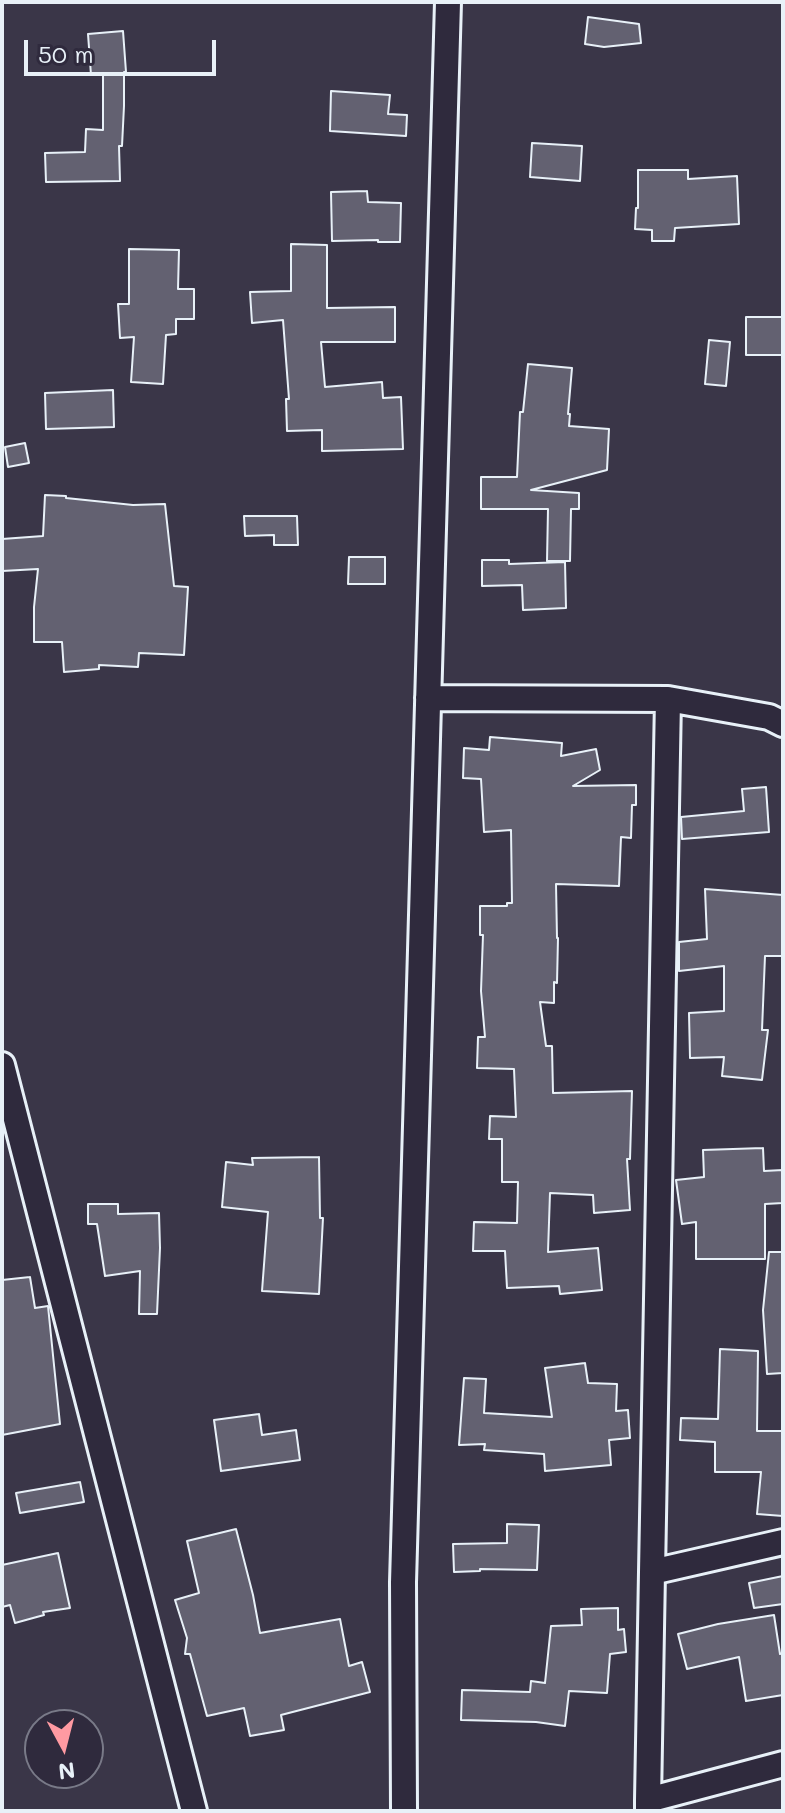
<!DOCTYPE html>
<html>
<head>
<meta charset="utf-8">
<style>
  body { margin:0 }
  #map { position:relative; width:785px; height:1813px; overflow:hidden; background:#3a3648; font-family:Mali,sans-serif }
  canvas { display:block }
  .frame { position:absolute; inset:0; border:4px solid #e8f1f8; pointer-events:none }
  .north { position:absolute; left:24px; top:1709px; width:80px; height:80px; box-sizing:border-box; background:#2f2a3d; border:2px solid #797a88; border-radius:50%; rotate:173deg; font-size:22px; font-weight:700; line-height:32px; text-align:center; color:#e8f1f8 }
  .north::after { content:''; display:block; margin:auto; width:28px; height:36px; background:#ff9aa2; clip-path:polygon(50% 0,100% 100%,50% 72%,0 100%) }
  .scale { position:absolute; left:24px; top:40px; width:192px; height:36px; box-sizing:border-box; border:4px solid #e8f1f8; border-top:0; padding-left:10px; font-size:24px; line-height:28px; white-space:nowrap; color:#e8f1f8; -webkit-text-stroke:6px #2f2a3d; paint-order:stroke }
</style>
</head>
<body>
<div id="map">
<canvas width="785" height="1813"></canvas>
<div class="frame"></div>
<div class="north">N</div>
<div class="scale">50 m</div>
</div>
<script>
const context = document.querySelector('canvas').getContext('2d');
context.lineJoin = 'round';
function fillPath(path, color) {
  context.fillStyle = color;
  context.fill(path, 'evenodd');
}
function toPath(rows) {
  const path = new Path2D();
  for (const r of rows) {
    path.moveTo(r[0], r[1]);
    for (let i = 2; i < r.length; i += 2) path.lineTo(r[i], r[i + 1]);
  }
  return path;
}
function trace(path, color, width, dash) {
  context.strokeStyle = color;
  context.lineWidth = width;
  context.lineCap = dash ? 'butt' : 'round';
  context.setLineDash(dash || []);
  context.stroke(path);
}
const building = toPath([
  [588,17,639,24,641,43,604,47,585,44,588,17],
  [123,31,126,72,124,72,124,106,122,146,119,146,120,181,46,182,45,153,85,152,86,129,103,130,103,74,91,75,88,34,123,31],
  [331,91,390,95,388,114,407,115,406,136,330,131,331,91],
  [532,143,582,146,580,181,530,177,532,143],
  [638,170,688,170,688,179,737,176,739,224,675,228,674,241,652,241,652,230,635,229,636,208,638,208,638,170],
  [367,191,368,202,401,203,400,242,378,242,378,240,332,241,331,192,367,191],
  [291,244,327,245,327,308,395,307,395,342,321,342,325,387,382,382,383,398,401,397,403,449,322,451,322,430,287,431,286,399,289,399,283,320,252,323,250,292,291,291,291,244],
  [129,249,179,250,178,289,194,289,194,319,176,319,176,334,166,335,163,384,131,382,134,337,120,338,118,304,129,304,129,249],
  [746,317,783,317,783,355,746,355,746,317],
  [709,340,730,342,726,386,705,384,709,340],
  [528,364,572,368,568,414,570,414,569,426,609,429,607,470,531,490,579,493,579,509,571,509,570,561,547,561,548,509,481,509,481,477,517,477,520,412,523,412,528,364],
  [113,390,114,427,46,429,45,393,113,390],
  [25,443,29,463,8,467,5,447,25,443],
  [45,495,66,496,66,498,133,505,165,504,174,586,188,587,184,655,139,653,138,667,99,665,99,669,64,672,62,642,34,642,34,607,38,569,2,571,2,539,43,536,45,495],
  [244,516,297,516,298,545,274,545,274,535,245,536,244,516],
  [349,557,385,557,385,584,348,584,349,557],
  [482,560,509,560,509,564,565,562,566,608,523,610,522,585,482,586,482,560],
  [490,737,562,743,561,756,596,749,600,770,573,786,636,785,636,805,632,805,631,838,621,837,619,886,556,884,557,938,558,938,557,983,554,982,554,1003,540,1002,546,1046,552,1046,553,1093,632,1091,630,1159,627,1159,630,1210,594,1213,593,1195,550,1193,548,1252,598,1248,602,1290,560,1294,559,1286,507,1288,505,1251,473,1251,474,1222,517,1223,518,1182,502,1182,502,1139,489,1139,490,1116,516,1117,514,1069,477,1068,478,1037,485,1037,481,991,483,935,480,935,480,906,507,906,507,903,512,903,511,830,484,832,481,779,463,778,464,748,489,750,490,737],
  [766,787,769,832,682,839,681,817,744,811,742,789,766,787],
  [705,889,783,895,783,956,765,956,762,1030,768,1030,762,1080,722,1076,724,1057,690,1058,689,1013,724,1011,724,966,679,971,679,942,707,939,705,889],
  [763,1148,764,1171,783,1170,783,1203,765,1204,765,1259,696,1259,696,1222,682,1224,676,1180,704,1177,703,1150,763,1148],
  [319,1157,320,1218,323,1218,319,1294,262,1291,268,1212,222,1207,226,1162,253,1165,252,1158,319,1157],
  [88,1204,118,1204,118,1214,159,1213,160,1248,157,1314,139,1314,140,1271,105,1276,97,1224,88,1224,88,1204],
  [769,1252,783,1252,783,1373,767,1374,763,1310,769,1252],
  [30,1277,35,1308,48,1306,60,1424,2,1435,2,1280,30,1277],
  [720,1349,758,1351,757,1431,783,1431,783,1516,757,1514,761,1472,715,1472,715,1442,680,1440,681,1418,718,1419,720,1349],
  [585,1363,588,1383,617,1384,616,1411,628,1410,630,1438,609,1440,611,1465,545,1471,544,1454,484,1450,485,1444,459,1445,464,1378,486,1379,484,1413,552,1417,545,1368,585,1363],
  [259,1414,262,1435,296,1430,300,1460,221,1471,214,1420,259,1414],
  [80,1482,84,1502,20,1513,16,1493,80,1482],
  [507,1524,539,1525,537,1570,480,1569,480,1571,454,1572,453,1544,507,1543,507,1524],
  [236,1529,253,1595,260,1633,340,1619,349,1666,362,1662,370,1692,281,1715,284,1730,250,1736,244,1708,207,1716,190,1654,185,1654,187,1638,175,1600,199,1593,187,1541,236,1529],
  [58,1553,70,1608,43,1612,44,1615,15,1623,10,1605,2,1607,2,1565,58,1553],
  [783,1576,783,1604,754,1608,749,1583,783,1576],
  [618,1608,618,1630,624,1629,626,1652,610,1654,607,1693,569,1691,565,1726,536,1722,461,1720,462,1690,530,1692,531,1681,545,1683,551,1626,582,1625,581,1609,618,1608],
  [774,1615,780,1654,783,1653,783,1695,746,1701,739,1657,687,1669,678,1634,718,1624,774,1615]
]);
fillPath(building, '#636171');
trace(building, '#e8f1f8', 2);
const street = toPath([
  [428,698,668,699,652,1572],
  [668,699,769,717,783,724],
  [2,1065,194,1811],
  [648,1800,652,1572,783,1542],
  [404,1811,403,1582,448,2],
  [648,1811,648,1800,783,1764]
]);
trace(street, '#e8f1f8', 30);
trace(street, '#2f2a3d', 24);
</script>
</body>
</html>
